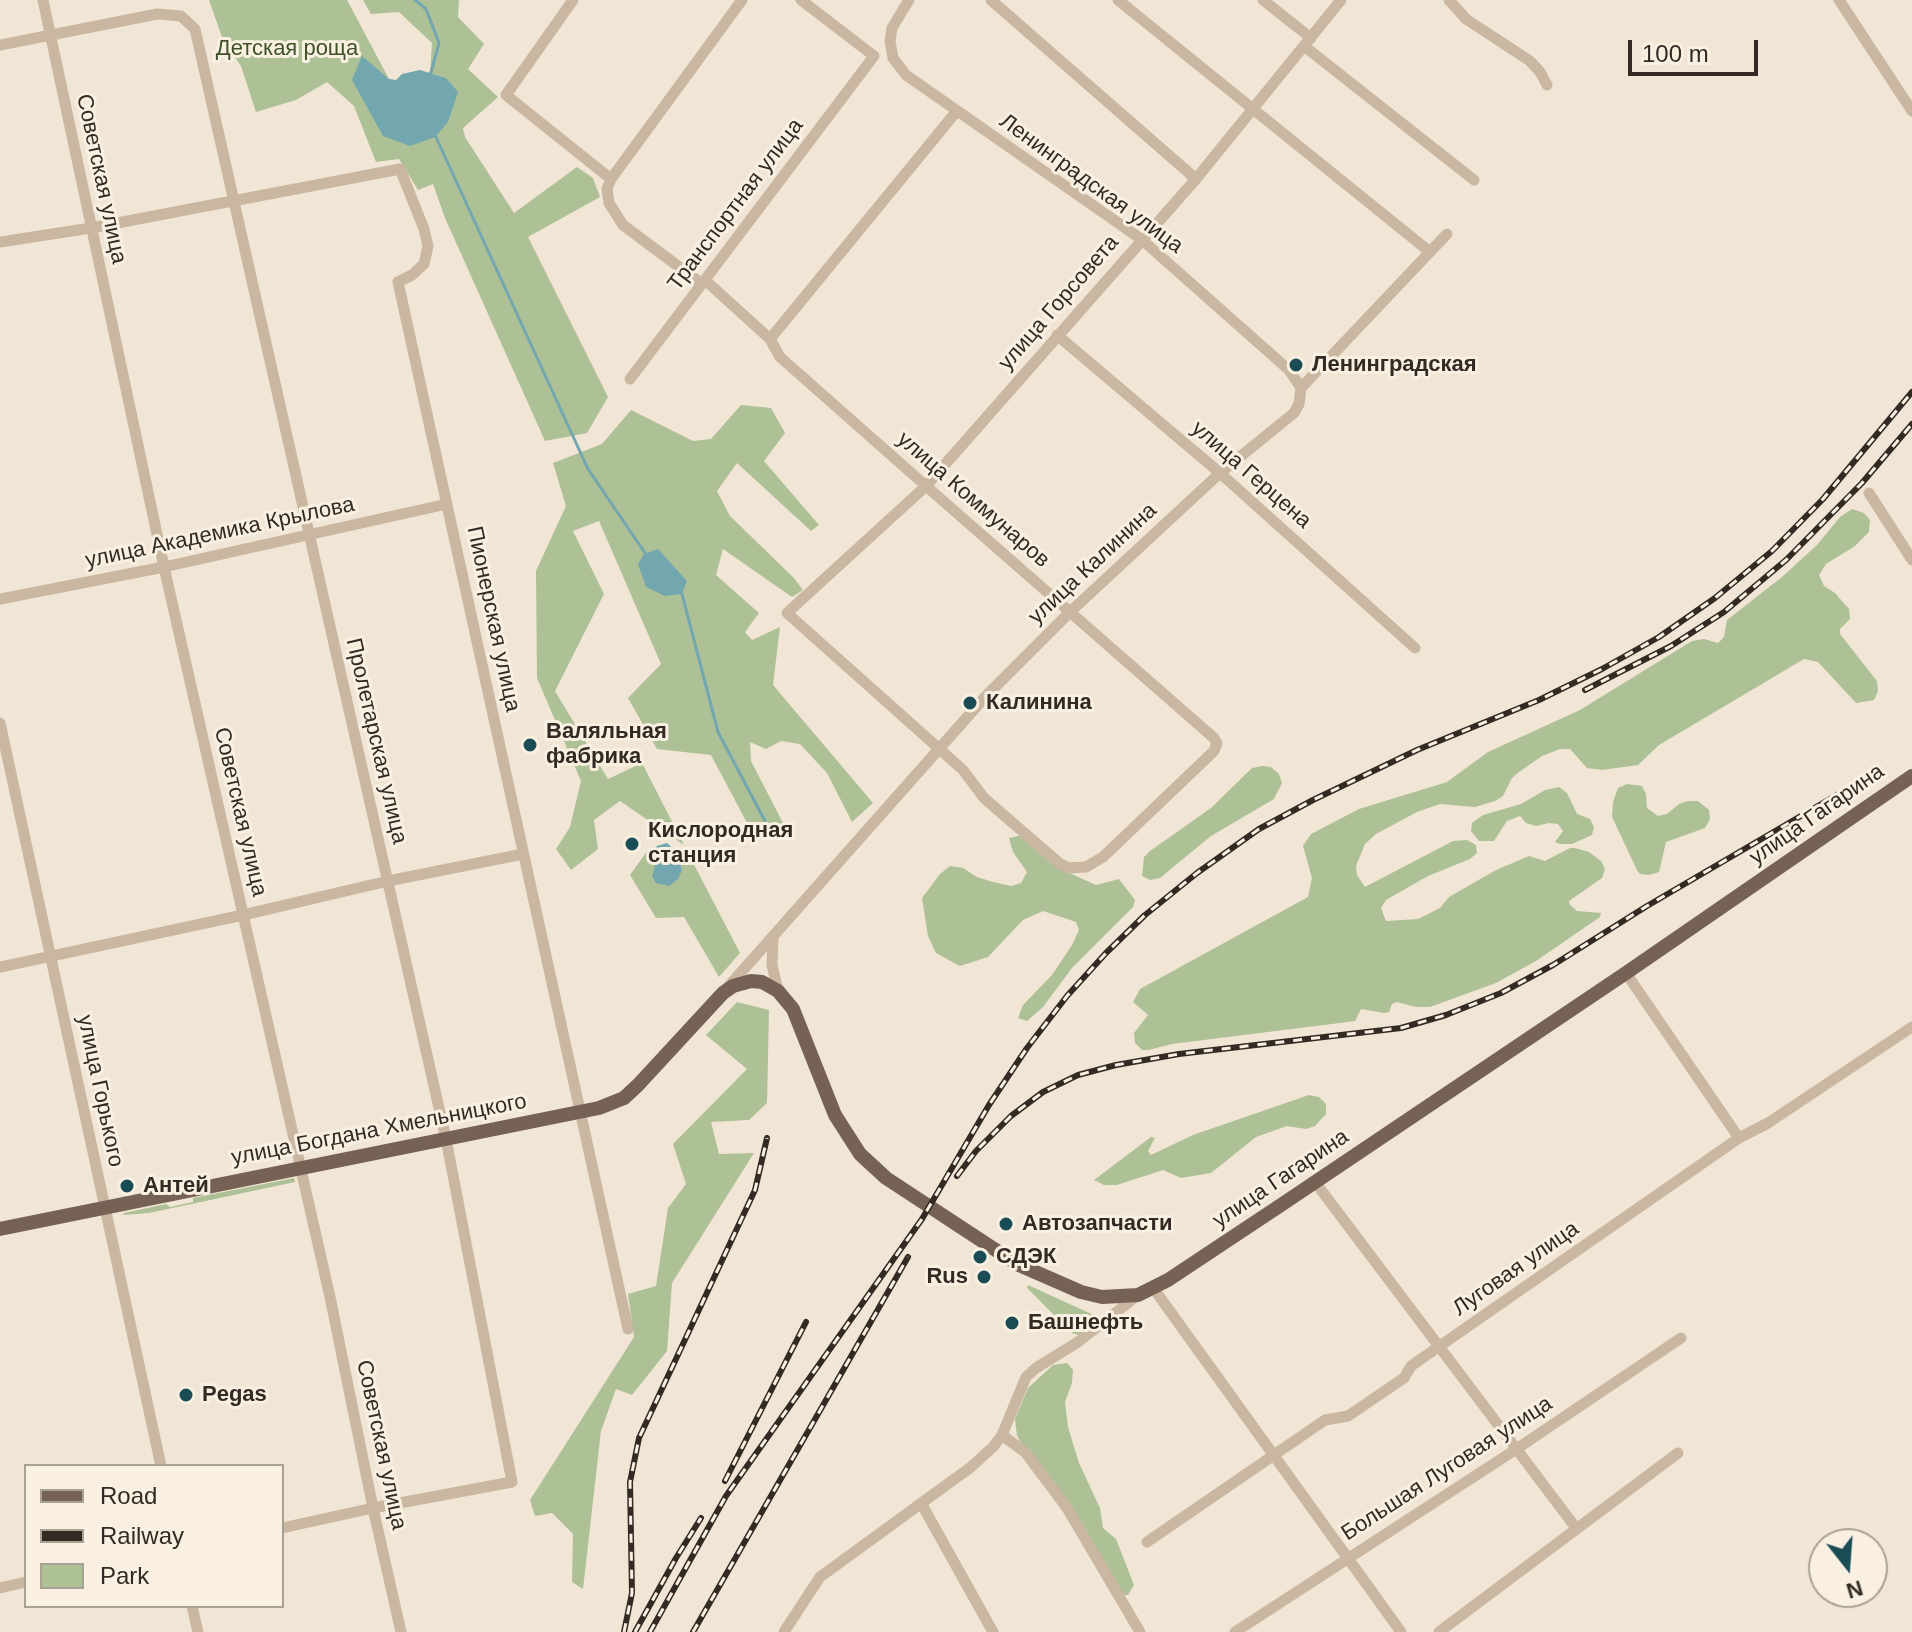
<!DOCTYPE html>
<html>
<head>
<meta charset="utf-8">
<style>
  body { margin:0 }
  #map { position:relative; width:1912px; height:1632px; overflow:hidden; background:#f1e6d5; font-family:Helvetica,sans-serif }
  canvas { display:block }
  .legend { position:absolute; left:24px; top:1464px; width:260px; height:144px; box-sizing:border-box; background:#f9f0e1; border:2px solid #aaa195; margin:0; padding:10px 14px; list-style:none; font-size:24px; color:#332a24 }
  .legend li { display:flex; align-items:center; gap:16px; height:40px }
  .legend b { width:40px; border:2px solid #aaa195 }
  .north { position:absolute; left:1808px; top:1528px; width:80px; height:80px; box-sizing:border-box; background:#f9f0e1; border:2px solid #aaa195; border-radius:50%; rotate:163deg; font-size:22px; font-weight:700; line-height:32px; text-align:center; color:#332a24 }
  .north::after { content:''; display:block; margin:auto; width:28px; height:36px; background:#194c55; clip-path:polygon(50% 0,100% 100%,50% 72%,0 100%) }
  .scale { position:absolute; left:1628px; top:40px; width:130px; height:36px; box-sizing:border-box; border:4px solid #332a24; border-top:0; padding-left:10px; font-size:24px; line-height:28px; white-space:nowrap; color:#332a24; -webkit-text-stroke:6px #f9f0e1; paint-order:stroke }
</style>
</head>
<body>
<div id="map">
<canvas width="1912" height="1632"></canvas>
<ul class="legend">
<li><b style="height:10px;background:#766254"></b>Road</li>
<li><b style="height:10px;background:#332a24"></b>Railway</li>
<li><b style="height:22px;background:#aec095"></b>Park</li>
</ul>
<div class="north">N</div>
<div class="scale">100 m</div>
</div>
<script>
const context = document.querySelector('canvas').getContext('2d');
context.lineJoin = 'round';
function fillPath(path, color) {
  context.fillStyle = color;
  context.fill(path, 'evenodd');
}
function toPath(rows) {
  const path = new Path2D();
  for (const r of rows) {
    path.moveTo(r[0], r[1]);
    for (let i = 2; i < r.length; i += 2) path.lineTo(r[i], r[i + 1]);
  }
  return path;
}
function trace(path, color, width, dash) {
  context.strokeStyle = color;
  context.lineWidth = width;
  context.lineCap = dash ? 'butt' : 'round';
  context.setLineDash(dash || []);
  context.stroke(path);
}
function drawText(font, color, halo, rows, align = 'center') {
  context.font = font + ' Helvetica,sans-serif';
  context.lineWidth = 6;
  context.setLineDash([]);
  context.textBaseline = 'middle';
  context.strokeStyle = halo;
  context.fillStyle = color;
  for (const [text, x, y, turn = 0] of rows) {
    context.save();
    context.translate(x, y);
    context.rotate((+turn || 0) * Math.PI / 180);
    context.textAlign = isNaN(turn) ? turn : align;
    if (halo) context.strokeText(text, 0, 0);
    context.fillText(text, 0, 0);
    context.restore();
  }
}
fillPath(toPath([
  [209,0,347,0,389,79,383,136,446,78,430,73,432,43,399,12,371,14,363,0,459,0,458,17,484,44,468,69,498,97,463,128,465,137,514,213,577,167,593,178,600,197,528,237,608,397,587,433,545,441,445,218,433,184,418,190,399,159,376,162,354,106,327,82,296,100,256,112,241,66,223,40],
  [741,405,771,408,785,433,764,461,819,525,811,531,737,463,717,491,730,516,794,578,803,590,792,597,723,549,716,575,759,613,745,632,752,640,780,627,773,685,873,803,852,822,827,773,800,744,781,741,766,749,750,742,751,761,783,823,755,838,711,755,657,749,628,698,661,664,599,521,573,531,604,594,555,691,608,779,642,763,684,845,620,801,594,820,598,849,571,870,556,849,570,827,581,781,537,678,536,571,566,506,553,463,602,444,631,410,693,441,711,439],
  [1852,509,1864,513,1870,520,1869,532,1855,546,1826,564,1819,575,1824,586,1835,593,1849,609,1850,619,1840,629,1840,634,1877,681,1878,691,1874,700,1856,703,1818,662,1804,659,1659,745,1638,765,1602,770,1587,768,1570,749,1560,749,1542,756,1519,772,1512,778,1503,796,1495,801,1475,807,1440,804,1417,812,1376,834,1365,844,1356,866,1357,875,1365,887,1453,841,1467,840,1476,845,1477,853,1470,859,1428,876,1386,900,1381,908,1386,921,1418,919,1440,908,1449,897,1496,870,1529,856,1545,861,1570,848,1575,848,1589,852,1601,861,1605,869,1602,878,1569,901,1570,905,1577,911,1601,913,1600,917,1536,961,1496,983,1430,1007,1416,1007,1397,1002,1392,1004,1389,1012,1384,1013,1361,1009,1355,1021,1348,1022,1172,1044,1148,1050,1142,1050,1135,1043,1134,1033,1148,1015,1133,1002,1140,989,1308,897,1312,878,1303,846,1311,834,1359,809,1447,782,1488,752,1580,710,1692,641,1704,639,1718,643,1724,637,1727,620,1782,577,1817,545,1840,517],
  [1262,766,1271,767,1279,774,1282,783,1274,799,1211,836,1160,878,1150,880,1142,876,1144,857,1150,851,1211,808,1252,768],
  [1627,784,1642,786,1646,794,1647,808,1658,816,1667,814,1679,804,1688,801,1698,801,1709,810,1710,819,1705,828,1666,842,1659,872,1649,875,1640,874,1637,870,1612,817,1613,802,1618,788],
  [1559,787,1567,793,1577,814,1590,819,1594,827,1592,835,1572,844,1560,844,1555,842,1563,831,1558,824,1549,823,1536,826,1526,823,1520,816,1507,821,1494,841,1479,841,1471,831,1472,823,1483,815,1521,804,1545,790],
  [1023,835,1065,871,1096,885,1119,879,1135,900,1133,907,1072,968,1043,1007,1027,1021,1018,1018,1023,1005,1052,975,1072,945,1079,930,1076,922,1043,911,1023,920,988,957,960,966,936,953,928,936,922,898,940,874,950,866,963,868,977,877,993,882,1011,886,1021,883,1027,872,1013,852,1009,838],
  [657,846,653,852,655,866,682,870,677,852,689,855,740,953,719,977,684,917,656,918,630,875,648,850],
  [737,1002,769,1010,767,1103,749,1120,711,1122,719,1154,754,1153,672,1283,667,1351,632,1395,616,1389,601,1431,583,1589,572,1582,573,1534,552,1513,535,1516,530,1500,634,1337,628,1294,656,1286,668,1208,686,1184,673,1144,747,1069,706,1035],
  [1309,1095,1319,1097,1326,1104,1326,1114,1315,1126,1306,1129,1287,1126,1256,1137,1211,1173,1181,1178,1163,1170,1117,1185,1104,1185,1094,1180,1151,1137,1155,1138,1148,1151,1151,1155,1193,1135],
  [294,1178,295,1182,149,1213,123,1215,124,1213,166,1204,170,1207,193,1202,193,1198],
  [1028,1285,1098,1317,1095,1324,1078,1335,1072,1333,1027,1288],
  [1067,1363,1073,1370,1072,1383,1065,1402,1068,1427,1079,1463,1100,1508,1103,1528,1116,1539,1134,1585,1128,1595,1116,1595,1017,1436,1015,1419,1028,1388,1053,1365]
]), '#aec095');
fillPath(toPath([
  [362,56,389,79,396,80,402,74,420,70,446,78,458,92,448,122,435,137,410,146,383,136,352,80],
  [658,549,687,581,682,594,665,596,646,587,638,564,644,554],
  [667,843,677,852,682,870,678,879,669,886,656,883,652,876,655,866,653,852,657,846]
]), '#73a7af');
trace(toPath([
  [415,0,426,9,439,43,430,76],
  [435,135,588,469,647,556],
  [682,594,718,732,765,821]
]), '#73a7af', 3);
trace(toPath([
  [43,0,164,567,330,1297,373,1508,401,1632],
  [573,0,506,95,611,179,607,189,609,203,623,225,702,284],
  [801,0,874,56],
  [909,0,892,28,890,41,893,58,906,75,1141,239,1289,370,1301,388],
  [991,0,1196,179],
  [1118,0,1430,252],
  [1263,0,1311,38],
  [1449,0,1466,19,1530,61,1540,72,1547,85],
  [1839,0,1912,111],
  [0,45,157,14,181,16,195,29,446,1139,512,1482,373,1508,282,1528],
  [1304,46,1474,180],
  [611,179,742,0],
  [0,242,91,228,400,169,424,229,428,246,424,264,412,275,398,282,628,1329],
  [705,280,770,339,780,357,926,486,1214,738,1217,743,1214,751,1103,857,1086,867,1068,868,1059,863,984,798,963,770,787,613,926,486,1196,179,1341,0],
  [1057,335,1220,473,1415,648],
  [770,339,956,112],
  [630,379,874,56],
  [1869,493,1912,560],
  [0,599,164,567,447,504],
  [0,723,161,1466],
  [773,937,772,965,778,991],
  [0,967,243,915,388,881,523,854],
  [1626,973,1739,1138],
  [728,987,985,697,1070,612,1220,473,1294,413,1299,404,1301,388,1447,234],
  [1315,1182,1576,1528],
  [1154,1289,1401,1632],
  [1002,1435,1025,1452,1067,1508,1140,1632],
  [921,1503,993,1632],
  [1147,1542,1325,1420,1348,1416,1404,1378,1411,1366,1739,1138,1768,1123,1912,1027],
  [0,1588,26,1582],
  [192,1606,198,1632],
  [784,1632,820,1577,971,1467,993,1447,1002,1435,1026,1377,1036,1368,1078,1342,1138,1295],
  [1235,1632,1518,1448,1681,1338],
  [1439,1632,1678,1453]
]), '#c9b7a1', 11);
trace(toPath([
  [0,1229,599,1108,624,1098,638,1085,723,993,733,986,751,981,762,982,778,991,793,1009,835,1115,860,1154,886,1178,1017,1264,1081,1292,1102,1297,1138,1295,1168,1280,1284,1203,1626,973,1912,776]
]), '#766254', 14);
const rail = toPath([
  [1585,690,1671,646,1724,612,1786,560,1862,483,1912,424],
  [957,1176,976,1151,1011,1116,1043,1092,1078,1075,1116,1065,1179,1054,1401,1028,1446,1015,1501,993,1553,965,1647,906,1864,779],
  [725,1481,806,1322],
  [624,1632,632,1593,630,1482,639,1438,755,1190,767,1138],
  [635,1632,676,1558,701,1518],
  [650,1632,726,1496,922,1219,989,1105,1027,1048,1067,996,1106,953,1145,915,1197,873,1259,829,1313,800,1417,750,1539,700,1602,669,1659,637,1715,598,1772,551,1823,499,1912,392],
  [693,1632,908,1257]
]);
trace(rail, '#332a24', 6);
trace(rail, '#f9f0e1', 3, [9]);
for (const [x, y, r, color] of [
  [1296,365,8,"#194c55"],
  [970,703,8,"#194c55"],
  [530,745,8,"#194c55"],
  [632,844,8,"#194c55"],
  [127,1186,8,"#194c55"],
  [1006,1224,8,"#194c55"],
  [980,1257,8,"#194c55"],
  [984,1277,8,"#194c55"],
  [1012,1323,8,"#194c55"],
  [186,1395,8,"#194c55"]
]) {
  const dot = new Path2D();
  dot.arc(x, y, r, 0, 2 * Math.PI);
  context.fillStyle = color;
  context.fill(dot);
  trace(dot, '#f9f0e1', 3);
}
drawText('22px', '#3f5227', '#f9f0e1', [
  ["Детская роща",287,49]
]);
drawText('22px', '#332a24', '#f9f0e1', [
  ["Советская улица",101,179,78],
  ["Ленинградская улица",1091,184,36],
  ["Транспортная улица",736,205,-53],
  ["улица Горсовета",1059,303,-49],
  ["улица Герцена",1251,475,41],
  ["улица Коммунаров",973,500,41],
  ["улица Академика Крылова",220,533,-12],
  ["улица Калинина",1093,564,-43],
  ["Пионерская улица",493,619,78],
  ["Пролетарская улица",376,741,77],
  ["Советская улица",240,812,77],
  ["улица Гагарина",1817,815,-35],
  ["улица Горького",100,1091,78],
  ["улица Богдана Хмельницкого",379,1130,-11],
  ["улица Гагарина",1281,1179,-34],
  ["Луговая улица",1516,1269,-35],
  ["Советская улица",381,1445,78],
  ["Большая Луговая улица",1447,1469,-33]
]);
drawText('bold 22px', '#332a24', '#f9f0e1', [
  ["Ленинградская",1312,365],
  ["Калинина",986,703],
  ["Валяльная",546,732],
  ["фабрика",546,757],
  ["Кислородная",648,831],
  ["станция",648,856],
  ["Антей",143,1186],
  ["Автозапчасти",1022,1224],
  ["СДЭК",996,1257],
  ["Rus",968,1277,"right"],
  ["Башнефть",1028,1323],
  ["Pegas",202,1395]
], 'left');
</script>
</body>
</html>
